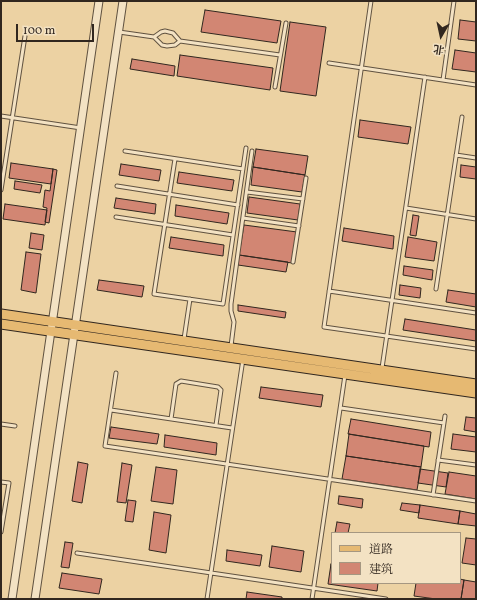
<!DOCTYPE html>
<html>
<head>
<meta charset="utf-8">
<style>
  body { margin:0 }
  #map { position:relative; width:477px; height:600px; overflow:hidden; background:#ecd2a3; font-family:Vollkorn,"Noto Serif SC",serif }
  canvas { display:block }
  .frame { position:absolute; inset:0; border:2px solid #31271f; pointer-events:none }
  .legend { position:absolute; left:331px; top:532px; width:130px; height:52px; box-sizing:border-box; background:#f3e2c3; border:1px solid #a59781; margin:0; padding:5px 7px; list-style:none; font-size:12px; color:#31271f }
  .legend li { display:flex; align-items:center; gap:8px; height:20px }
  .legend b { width:20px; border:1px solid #a59781 }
  .north { position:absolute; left:421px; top:16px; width:40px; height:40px; -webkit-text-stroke:3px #f3e2c3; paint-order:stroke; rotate:189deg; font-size:11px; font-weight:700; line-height:16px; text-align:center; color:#31271f }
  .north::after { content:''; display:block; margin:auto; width:14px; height:18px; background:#31271f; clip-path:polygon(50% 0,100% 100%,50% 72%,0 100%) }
  .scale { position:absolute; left:16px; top:24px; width:78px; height:18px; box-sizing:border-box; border:2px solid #31271f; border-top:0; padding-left:5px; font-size:12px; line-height:14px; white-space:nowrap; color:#31271f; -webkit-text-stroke:3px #f3e2c3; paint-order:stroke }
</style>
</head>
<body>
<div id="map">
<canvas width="477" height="600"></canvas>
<div class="frame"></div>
<ul class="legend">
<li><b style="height:5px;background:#e6b972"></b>道路</li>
<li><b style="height:11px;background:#d28673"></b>建筑</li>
</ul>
<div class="north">北</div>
<div class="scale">100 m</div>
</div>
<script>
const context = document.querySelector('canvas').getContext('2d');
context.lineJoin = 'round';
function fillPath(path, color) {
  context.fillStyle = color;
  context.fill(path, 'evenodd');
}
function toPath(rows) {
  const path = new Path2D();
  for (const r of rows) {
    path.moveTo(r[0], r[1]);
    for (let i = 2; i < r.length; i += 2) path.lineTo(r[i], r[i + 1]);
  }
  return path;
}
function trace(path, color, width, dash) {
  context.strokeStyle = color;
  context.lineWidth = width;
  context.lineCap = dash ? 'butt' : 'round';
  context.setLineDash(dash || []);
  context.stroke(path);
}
const building = toPath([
  [205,10,281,21,277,43,201,32,205,10],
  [460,20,476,22,476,41,458,39,460,20],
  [290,22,326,27,316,96,280,91,290,22],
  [455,50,476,53,476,72,452,69,455,50],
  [180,55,273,68,270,90,177,76,180,55],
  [132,59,175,66,174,76,130,69,132,59],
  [360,120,411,127,408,144,358,137,360,120],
  [256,149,308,156,305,175,253,167,256,149],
  [11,163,53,169,51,184,9,178,11,163],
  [121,164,161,170,159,181,119,175,121,164],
  [461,165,476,167,476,179,460,177,461,165],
  [253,167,305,175,302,192,251,185,253,167],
  [53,169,57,170,49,223,45,222,47,208,43,207,45,190,50,191,53,169],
  [179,172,234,180,232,191,177,183,179,172],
  [15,181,42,185,40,193,14,189,15,181],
  [249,197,300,204,298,220,247,213,249,197],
  [116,198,156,204,155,214,114,208,116,198],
  [5,204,47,210,45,225,3,219,5,204],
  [176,205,229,213,227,224,175,216,176,205],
  [413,215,419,216,416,236,410,235,413,215],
  [244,225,297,232,292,263,239,255,244,225],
  [344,228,394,236,393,249,342,241,344,228],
  [31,233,44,235,42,250,29,248,31,233],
  [171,237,224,245,223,256,169,248,171,237],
  [408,237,437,242,434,261,405,257,408,237],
  [26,252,41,254,36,293,21,290,26,252],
  [239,255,288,262,286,272,238,265,239,255],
  [404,266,433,270,432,280,403,275,404,266],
  [99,280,144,286,142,297,97,290,99,280],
  [400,285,421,288,420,298,399,295,400,285],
  [448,290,476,294,476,307,446,302,448,290],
  [238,305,286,312,285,318,238,311,238,305],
  [405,319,476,330,476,341,403,330,405,319],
  [261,387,323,395,321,407,259,398,261,387],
  [466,417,476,418,476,432,464,430,466,417],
  [351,419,431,432,429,447,348,434,351,419],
  [111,427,159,434,157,444,109,438,111,427],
  [349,434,424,446,421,467,346,456,349,434],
  [453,434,476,437,476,452,451,449,453,434],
  [165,435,217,443,216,455,164,447,165,435],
  [346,456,421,467,417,490,342,479,346,456],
  [78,462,88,464,82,503,72,501,78,462],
  [122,463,132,465,126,503,117,502,122,463],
  [156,467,177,470,173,504,151,501,156,467],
  [420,469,448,473,446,487,418,483,420,469],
  [449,472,476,476,476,499,445,494,449,472],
  [339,496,363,499,362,508,338,504,339,496],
  [128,500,136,501,133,522,125,521,128,500],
  [402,503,420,505,419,513,400,510,402,503],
  [420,505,460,511,458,524,418,518,420,505],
  [460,511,476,514,476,526,458,524,460,511],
  [154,512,171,515,166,553,149,550,154,512],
  [337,522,350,524,348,533,335,533,337,522],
  [466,538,476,539,476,565,462,563,466,538],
  [65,542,73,543,69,568,61,567,65,542],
  [272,546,304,551,301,572,269,567,272,546],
  [227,550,262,555,260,566,226,561,227,550],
  [331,564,332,583,378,583,377,591,328,584,331,564],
  [62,573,102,579,99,594,59,588,62,573],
  [460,579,464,580,461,599,436,599,414,596,416,583,460,583,460,579],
  [464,580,476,582,476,599,461,599,464,580],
  [247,592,282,597,282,599,246,599,247,592]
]);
fillPath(building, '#d28673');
trace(building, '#31271f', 1);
const service = toPath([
  [371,1,324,327,476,349],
  [119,32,154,37,162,45,167,46,175,45,180,41],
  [154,37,161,32,165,31,173,33,180,41,280,55],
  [329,63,476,85],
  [443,80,454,1],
  [275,87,286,23],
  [1,116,81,128],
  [125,151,243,169],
  [456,155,476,158],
  [175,159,154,294,223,304,246,148],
  [117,186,238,205],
  [1,190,25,36],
  [247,192,303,199],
  [406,208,476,219],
  [116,217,233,235],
  [243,218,299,226],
  [293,262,306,178],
  [436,289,462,117],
  [329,291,476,313],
  [184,339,190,299],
  [231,346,234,322,231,311,231,304,252,151],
  [382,368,425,77],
  [116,373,105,446,476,501],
  [341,408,444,423],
  [111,410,232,428],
  [171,419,176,384,181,381,218,387,221,390,216,425],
  [1,424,15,426],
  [438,460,476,465],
  [1,482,9,483,1,532],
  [433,495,445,416],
  [77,553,386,599],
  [207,599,243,359],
  [312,599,345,375]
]);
const tertiary = toPath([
  [12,599,99,1],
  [35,599,123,1]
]);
const primary = toPath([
  [1,314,476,384],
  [1,324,476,393]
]);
trace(service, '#605240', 5);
trace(tertiary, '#605240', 9);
trace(primary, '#31271f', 11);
trace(service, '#f3e2c3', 3);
trace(tertiary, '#f3e2c3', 7);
trace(primary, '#e6b972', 9);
</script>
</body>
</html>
